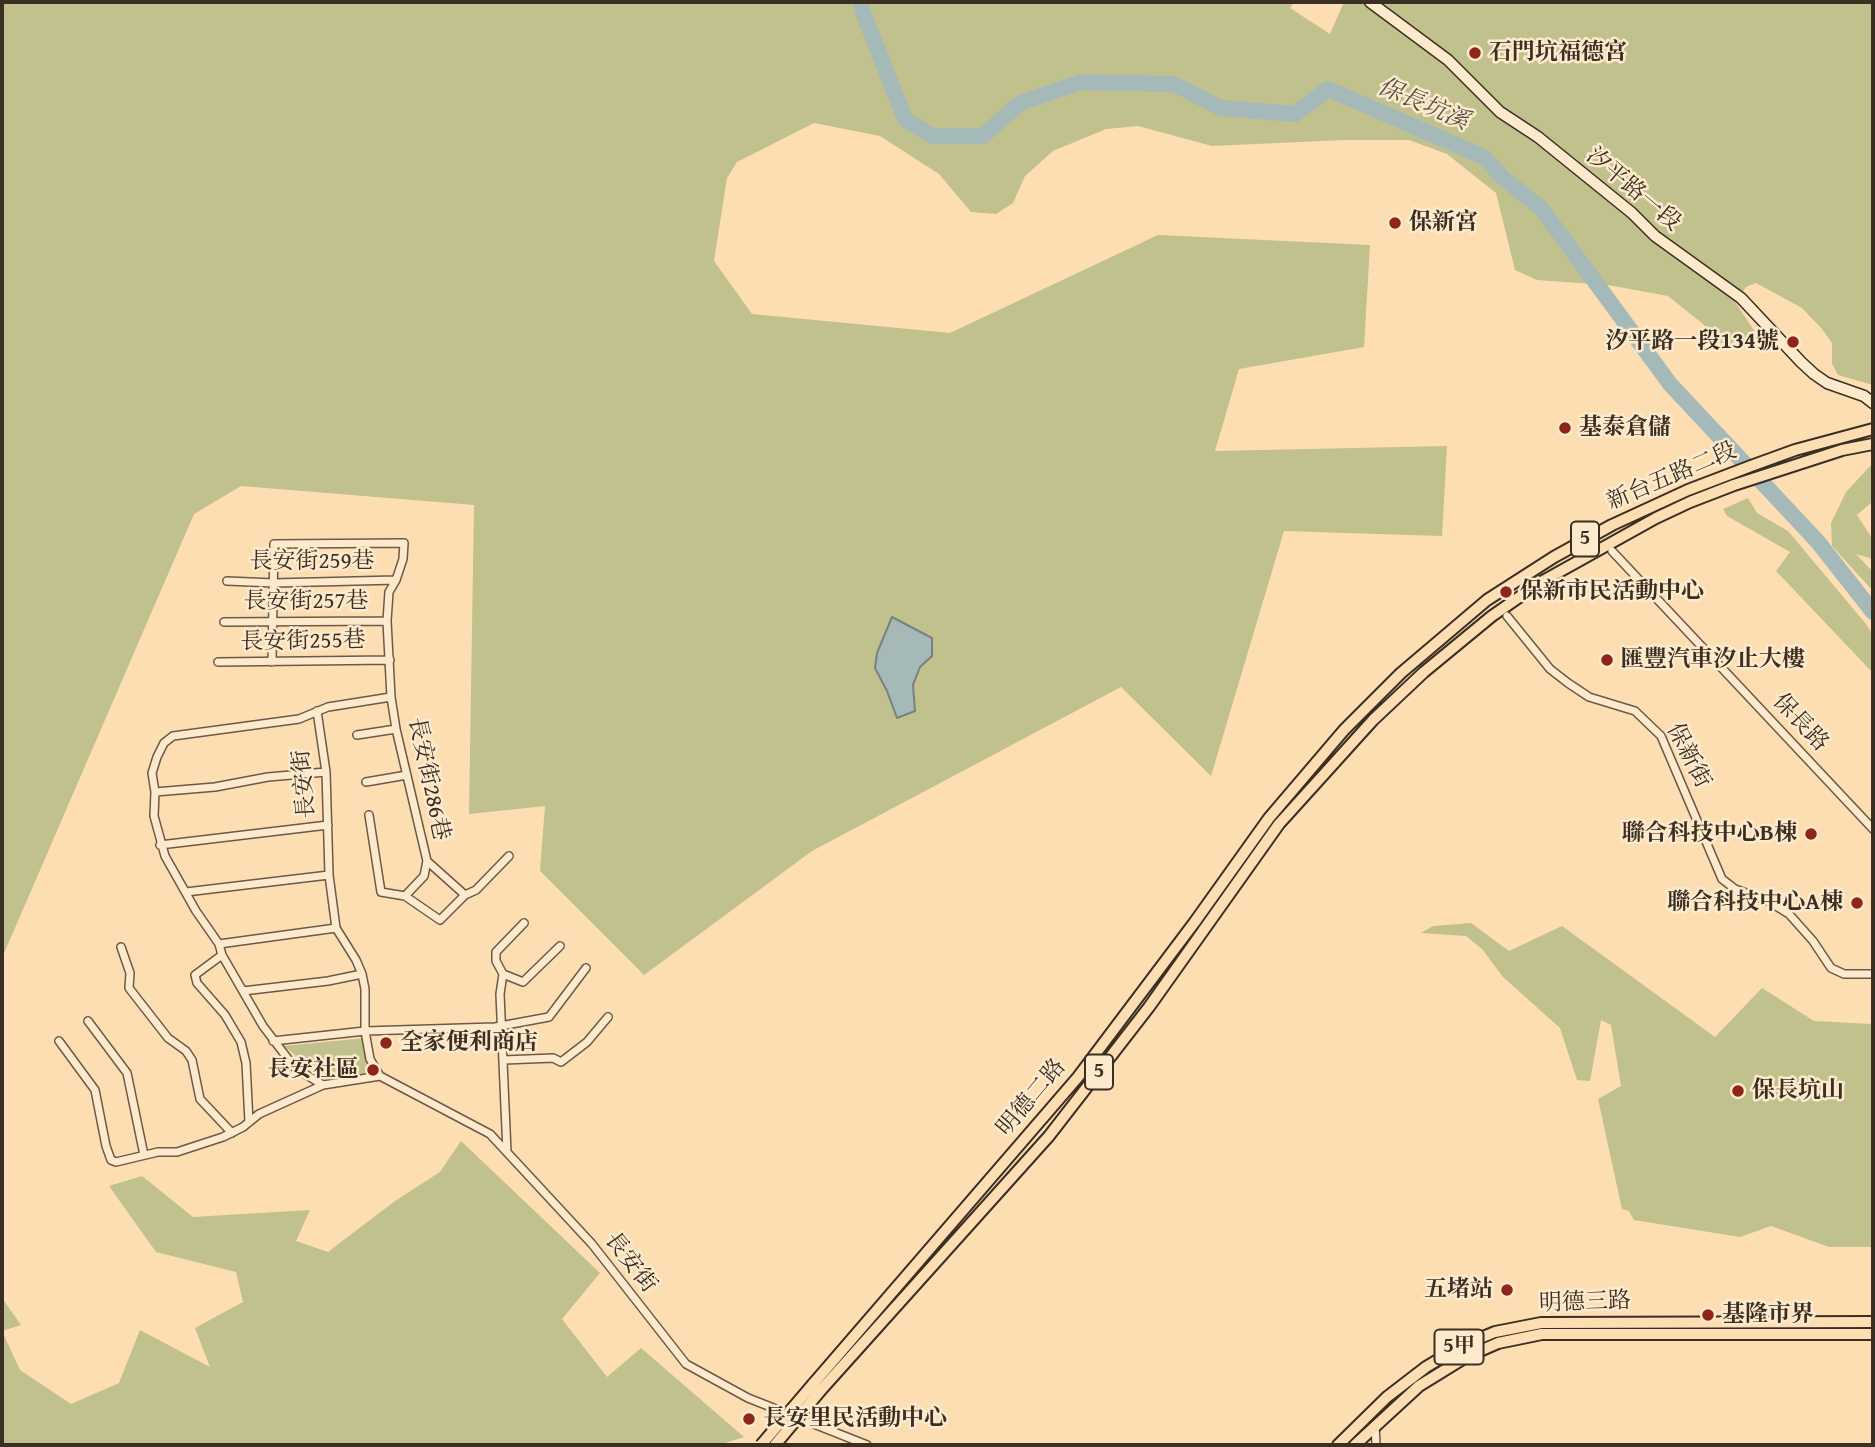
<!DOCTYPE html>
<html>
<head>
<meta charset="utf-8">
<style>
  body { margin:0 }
  #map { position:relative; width:1875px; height:1447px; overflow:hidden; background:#fcdeb2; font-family:"Gentium Book Plus",serif }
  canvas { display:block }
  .frame { position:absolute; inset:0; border:4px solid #3b2e23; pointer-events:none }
</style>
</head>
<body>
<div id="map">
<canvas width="1875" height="1447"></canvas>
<div class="frame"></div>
</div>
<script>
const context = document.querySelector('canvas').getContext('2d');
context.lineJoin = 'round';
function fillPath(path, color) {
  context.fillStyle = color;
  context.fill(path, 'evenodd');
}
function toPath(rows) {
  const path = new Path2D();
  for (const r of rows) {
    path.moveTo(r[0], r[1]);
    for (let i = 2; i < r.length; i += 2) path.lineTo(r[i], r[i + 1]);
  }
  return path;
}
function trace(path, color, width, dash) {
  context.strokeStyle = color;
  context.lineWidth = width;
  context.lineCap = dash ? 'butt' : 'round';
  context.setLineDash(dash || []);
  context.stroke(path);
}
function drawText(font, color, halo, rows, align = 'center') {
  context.font = font + ' "Gentium Book Plus","Noto Serif TC",serif';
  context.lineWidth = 5;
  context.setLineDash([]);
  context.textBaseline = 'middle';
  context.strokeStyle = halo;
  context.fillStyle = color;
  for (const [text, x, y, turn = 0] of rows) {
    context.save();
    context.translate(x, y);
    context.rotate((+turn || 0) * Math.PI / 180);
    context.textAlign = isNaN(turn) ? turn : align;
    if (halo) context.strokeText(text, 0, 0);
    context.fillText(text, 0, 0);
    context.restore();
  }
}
fillPath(toPath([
  [2,2,1294,2,1290,8,1330,34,1344,2,1873,2,1873,385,1838,375,1832,364,1832,343,1822,329,1802,308,1756,283,1746,287,1735,302,1755,332,1752,340,1736,345,1721,343,1703,324,1668,296,1608,285,1537,280,1515,270,1496,193,1447,154,1409,140,1344,140,1212,146,1138,126,1106,129,1053,151,1025,176,1013,203,996,214,971,212,939,174,880,136,814,123,737,162,727,178,714,261,752,314,950,333,1158,235,1370,245,1364,347,1239,369,1215,451,1447,446,1442,536,1284,531,1211,776,1121,687,812,851,644,975,540,871,545,806,469,814,474,505,241,486,194,514,2,958],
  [1873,463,1873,501,1857,515,1873,540,1873,559,1856,554,1873,572,1873,591,1832,546,1831,523,1846,492],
  [1748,498,1757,513,1788,531,1866,624,1873,635,1873,673,1776,571,1790,552,1727,516,1723,509],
  [1471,923,1509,951,1562,926,1715,1037,1762,988,1814,1021,1871,1024,1873,1026,1873,1247,1829,1247,1771,1226,1740,1237,1634,1220,1629,1211,1622,1209,1598,1099,1621,1086,1611,1025,1601,1020,1590,1081,1577,1080,1560,1028,1503,977,1482,949,1466,936,1421,933,1433,926],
  [365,1038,371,1074,324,1079,284,1046],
  [461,1141,600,1273,562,1319,607,1377,641,1348,744,1437,719,1445,2,1445,2,1298,21,1325,2,1331,20,1370,71,1404,119,1383,140,1330,210,1367,195,1328,243,1302,236,1272,156,1252,109,1186,142,1176,193,1217,310,1210,296,1241,328,1252,395,1201,440,1172]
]), '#c0c18c');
const water = toPath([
  [892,617,932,638,932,656,920,667,913,685,915,711,897,718,887,691,875,668,877,653,892,617]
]);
fillPath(water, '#a5b9b9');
trace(water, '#7b817d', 2);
trace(toPath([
  [861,2,863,12,905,119,932,136,983,136,1020,103,1081,82,1174,84,1221,108,1295,114,1328,89,1484,157,1503,178,1541,208,1670,384,1818,542,1873,612]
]), '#a5b9b9', 16);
const street = toPath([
  [1612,551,1873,829],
  [227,581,274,583,396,580],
  [1507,616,1550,669,1568,683,1589,697,1635,711,1661,736,1722,879,1735,889,1768,901,1789,914,1813,941,1831,968,1844,974,1873,974],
  [224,622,387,621],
  [218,662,390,660],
  [272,662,274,544,404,543,403,559,396,580,389,592,387,621,391,697,396,729,427,861,465,895],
  [391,697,328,707,299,719,173,736,164,743,157,757,152,773,155,792,154,816,165,856,196,911,219,944,222,955,263,1026,295,1068,323,1085,380,1076,490,1134,592,1244,686,1364,748,1398,867,1445],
  [317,711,326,772,329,875,336,928,356,960,362,974,365,989,365,1031,370,1059,380,1076],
  [357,735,396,729],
  [366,782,407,775],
  [155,792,215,787,268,777,326,772],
  [369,815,381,892,405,896],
  [160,845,328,825],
  [427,861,424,876,405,896,440,920,465,895,476,890,509,856],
  [186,892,329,875],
  [219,944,336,928],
  [121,947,130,973,129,988,168,1038,186,1051,192,1060,200,1099,232,1133],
  [222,955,195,975,197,983,225,1015,241,1042,246,1063,249,1122],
  [503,974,500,994,507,1152],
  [503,974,523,982,560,946],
  [503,974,496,961,496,952,524,923],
  [243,991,328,981,362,974],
  [88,1021,127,1073,144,1155],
  [59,1041,95,1090,106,1146,111,1160,116,1162,158,1152,177,1152,223,1137,243,1127,259,1114,323,1085],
  [273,1041,365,1031,495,1027,549,1017,586,968],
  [504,1060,553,1058,561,1062,587,1042,608,1017],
  [1375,1425,1376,1445]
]);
const secondary = toPath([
  [1370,2,1448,60,1500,112,1538,137,1632,213,1655,236,1741,298,1801,362,1814,374,1827,383,1864,396,1873,403]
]);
const primary = toPath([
  [813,1384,1078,1077,1194,923,1269,818,1344,730,1401,673,1487,600,1554,557,1612,525,1688,490,1751,466,1795,450,1873,429],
  [821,1390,1049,1136,1149,1007,1279,824,1373,720,1424,672,1492,616,1541,582,1656,518,1690,502,1734,485,1842,450,1873,444],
  [1338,1445,1387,1397,1426,1367,1461,1346,1495,1332,1541,1323,1873,1322],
  [1355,1445,1419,1386,1466,1357,1498,1343,1542,1334,1873,1334]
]);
trace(street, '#6b5a47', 10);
trace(secondary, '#3b2e23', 13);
trace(primary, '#3b2e23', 14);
trace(street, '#fdeacd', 7);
trace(secondary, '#fdeacd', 10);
trace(primary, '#fcdeb2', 10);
const primaryBridge = toPath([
  [761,1445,813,1384],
  [775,1445,821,1390]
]);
trace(primaryBridge, '#3b2e23', 14, []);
trace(primaryBridge, '#fcdeb2', 10);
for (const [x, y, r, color] of [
  [1475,53,7,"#8f2418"],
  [1395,223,7,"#8f2418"],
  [1793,342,7,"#8f2418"],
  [1565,428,7,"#8f2418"],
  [1506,592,7,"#8f2418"],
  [1607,660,7,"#8f2418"],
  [1811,834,7,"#8f2418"],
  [1857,903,7,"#8f2418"],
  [386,1043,7,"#8f2418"],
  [373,1070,7,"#8f2418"],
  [1738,1091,7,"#8f2418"],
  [1507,1290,7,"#8f2418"],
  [1708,1315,7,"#8f2418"],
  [749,1419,7,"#8f2418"]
]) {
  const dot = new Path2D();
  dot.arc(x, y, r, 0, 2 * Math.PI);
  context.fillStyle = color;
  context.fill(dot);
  trace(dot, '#fdeacd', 2.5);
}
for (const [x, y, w] of [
  [1585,539,28],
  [1099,1072,28],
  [1459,1347,49]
]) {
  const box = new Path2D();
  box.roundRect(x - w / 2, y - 17.5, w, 35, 5);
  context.fillStyle = '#fdeacd';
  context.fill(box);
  trace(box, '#3b2e23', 2);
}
drawText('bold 21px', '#3b2e23', null, [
  ["5",1585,539],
  ["5",1099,1072],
  ["5甲",1459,1347]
]);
drawText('bold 23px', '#3b2e23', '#fdeacd', [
  ["石門坑福德宮",1489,53],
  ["保新宮",1409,223],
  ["汐平路一段134號",1779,342,"right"],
  ["基泰倉儲",1579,428],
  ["保新市民活動中心",1520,592],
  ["匯豐汽車汐止大樓",1621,660],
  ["聯合科技中心B棟",1797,834,"right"],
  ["聯合科技中心A棟",1843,903,"right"],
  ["全家便利商店",400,1043],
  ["長安社區",359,1070,"right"],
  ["保長坑山",1752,1091],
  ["五堵站",1493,1290,"right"],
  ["基隆市界",1722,1315],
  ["長安里民活動中心",763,1419]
], 'left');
drawText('23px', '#3b2e23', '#fdeacd', [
  ["汐平路一段",1633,190,40],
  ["新台五路二段",1672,477,-23],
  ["長安街259巷",312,562],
  ["長安街257巷",306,602],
  ["長安街255巷",303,642,-1],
  ["保長路",1800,723,47],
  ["保新街",1688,756,63],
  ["長安街286巷",428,779,78],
  ["長安街",305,784,-95],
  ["明德二路",1032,1098,-50],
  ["長安街",630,1263,52],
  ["明德三路",1585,1303,-2]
]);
drawText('italic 24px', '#565148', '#fdeacd', [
  ["保長坑溪",1423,105,23]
]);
</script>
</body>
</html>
